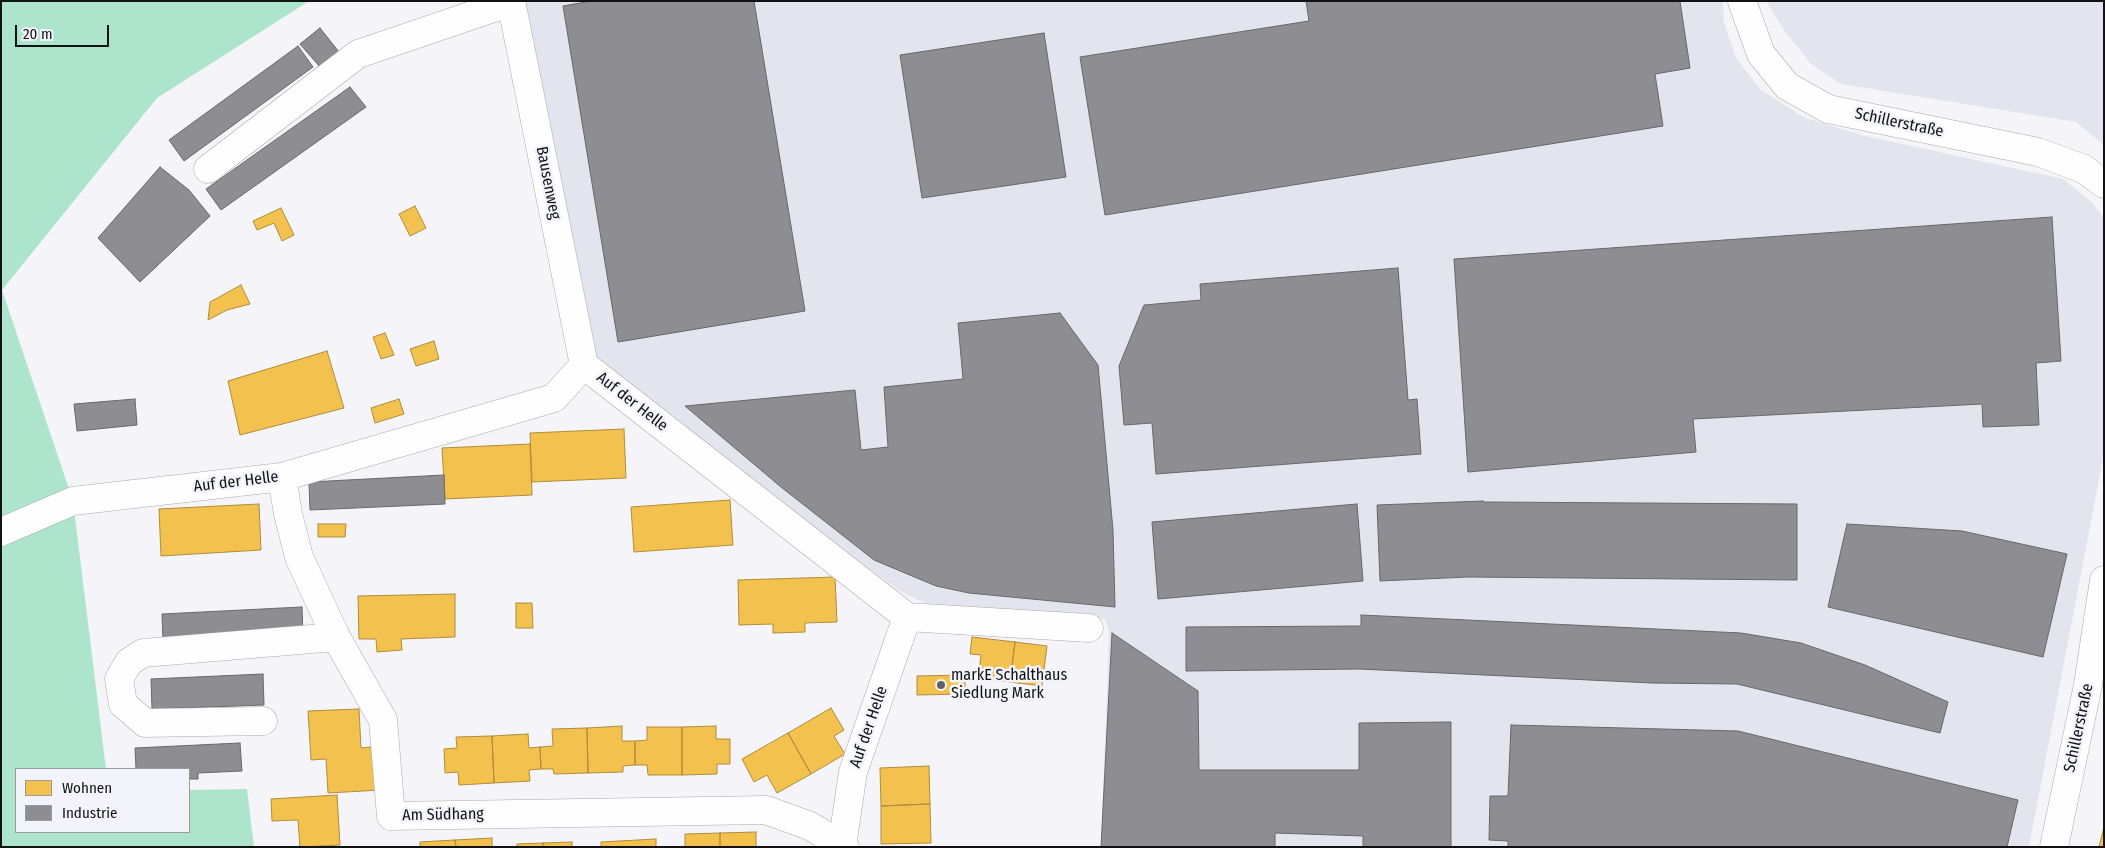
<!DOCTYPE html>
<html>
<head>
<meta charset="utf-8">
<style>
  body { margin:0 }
  #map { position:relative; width:2105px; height:848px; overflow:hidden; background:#f5f5f9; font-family:"Fira Sans Condensed",sans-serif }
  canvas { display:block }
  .frame { position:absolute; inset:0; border:2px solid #121215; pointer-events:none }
  .legend { position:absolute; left:15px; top:768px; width:175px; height:65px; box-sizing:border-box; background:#f3f3fb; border:1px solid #99999f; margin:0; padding:6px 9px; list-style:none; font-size:15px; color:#121215 }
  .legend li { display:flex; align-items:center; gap:10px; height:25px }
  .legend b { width:25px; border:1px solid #99999f }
  .scale { position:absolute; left:15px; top:25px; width:94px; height:22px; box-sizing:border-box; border:2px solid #121215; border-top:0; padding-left:6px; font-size:15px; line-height:18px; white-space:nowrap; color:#121215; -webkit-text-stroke:4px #f3f3fb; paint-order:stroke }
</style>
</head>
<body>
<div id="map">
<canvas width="2105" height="848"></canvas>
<div class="frame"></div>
<ul class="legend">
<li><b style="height:14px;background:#f2c14e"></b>Wohnen</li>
<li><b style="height:14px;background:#8d8d92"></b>Industrie</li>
</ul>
<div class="scale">20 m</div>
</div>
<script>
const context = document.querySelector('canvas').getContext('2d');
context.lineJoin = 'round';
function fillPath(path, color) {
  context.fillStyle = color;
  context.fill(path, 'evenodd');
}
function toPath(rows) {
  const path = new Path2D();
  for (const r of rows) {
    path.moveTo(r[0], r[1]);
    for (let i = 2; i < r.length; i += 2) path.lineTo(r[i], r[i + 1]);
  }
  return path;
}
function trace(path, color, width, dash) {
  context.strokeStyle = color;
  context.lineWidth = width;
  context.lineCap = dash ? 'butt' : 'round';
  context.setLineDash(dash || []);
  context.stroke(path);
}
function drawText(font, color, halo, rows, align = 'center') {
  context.font = font + ' "Fira Sans Condensed",sans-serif';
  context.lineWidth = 5;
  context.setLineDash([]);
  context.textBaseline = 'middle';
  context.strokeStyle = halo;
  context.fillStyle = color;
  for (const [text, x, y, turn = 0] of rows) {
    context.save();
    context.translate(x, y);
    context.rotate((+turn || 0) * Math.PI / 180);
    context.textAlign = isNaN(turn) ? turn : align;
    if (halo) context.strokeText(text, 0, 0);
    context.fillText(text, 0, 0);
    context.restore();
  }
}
fillPath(toPath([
  [516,1,1723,1,1724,23,1736,58,1760,89,1803,117,1861,135,2063,179,2091,201,2104,218,2104,453,2029,847,1101,847,1109,631,1105,619,933,607,900,591,584,365],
  [1766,1,2104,1,2104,145,2076,122,1841,84,1810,63,1784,30]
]), '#e4e4ee');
fillPath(toPath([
  [1,1,309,1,157,98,2,290,73,501,106,769,16,769,16,832,189,832,189,790,247,789,254,847,1,847]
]), '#ace5cc');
const homes = toPath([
  [415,206,426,228,410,236,399,214,415,206],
  [281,208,294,235,282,241,274,223,257,230,253,221,281,208],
  [241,285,250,304,227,310,208,320,210,302,241,285],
  [385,333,394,355,381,359,373,337,385,333],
  [434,341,439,359,416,366,410,349,434,341],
  [327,351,344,408,240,435,228,381,327,351],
  [399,399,404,414,375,423,371,408,399,399],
  [624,429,626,478,532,482,530,433,624,429],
  [530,444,532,495,445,499,442,448,530,444],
  [730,500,733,545,634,552,631,507,730,500],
  [259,504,261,550,161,556,159,509,259,504],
  [318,524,346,524,345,537,318,537,318,524],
  [835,577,837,622,805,623,805,632,773,633,773,624,739,625,738,580,835,577],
  [455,594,455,637,401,639,402,650,377,652,376,639,359,639,358,596,455,594],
  [516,603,532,603,533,628,516,628,516,603],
  [972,637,1015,642,1010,682,978,678,981,655,970,654,972,637],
  [1015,642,1047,646,1042,686,1010,682,1015,642],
  [965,675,965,694,917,695,917,676,965,675],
  [831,708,844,730,834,736,845,754,811,774,788,733,831,708],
  [359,709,361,748,379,746,381,790,328,793,326,759,311,760,308,711,359,709],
  [622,726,622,741,635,741,635,765,623,766,623,772,588,773,587,728,622,726],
  [716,726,716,739,730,739,730,764,717,764,717,774,682,775,682,727,716,726],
  [647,727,682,727,682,775,648,775,647,765,635,765,635,741,647,740,647,727],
  [587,728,588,773,554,774,553,769,541,769,540,747,553,746,552,729,587,728],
  [788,733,811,774,777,793,767,775,754,782,742,759,788,733],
  [528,734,529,748,540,747,541,769,529,770,530,781,494,783,492,736,528,734],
  [492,736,494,783,459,785,458,772,445,773,444,749,457,748,456,737,492,736],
  [929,766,930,804,881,806,880,768,929,766],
  [337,795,340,845,300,847,298,820,272,821,271,799,337,795],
  [930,804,931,843,881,844,881,806,930,804],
  [2104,827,2104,847,2099,847,2104,827],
  [756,832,756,847,720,847,720,833,756,832],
  [720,833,720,847,685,847,685,834,720,833],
  [492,838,492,847,456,847,455,840,492,838],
  [656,839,656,847,601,847,601,842,656,839],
  [455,840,456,847,420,847,420,842,455,840],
  [572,842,572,847,543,847,543,843,572,842],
  [543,843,543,847,517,847,517,844,543,843]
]);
fillPath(homes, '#f2c14e');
trace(homes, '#af8c3d', 1);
const industry = toPath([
  [591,1,754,1,805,311,618,342,563,6,591,1],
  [1306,1,1680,1,1690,68,1655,74,1663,126,1105,215,1080,57,1309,21,1306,1],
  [320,28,339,52,320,67,300,44,320,28],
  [1044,33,1066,177,922,198,900,55,1044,33],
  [298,46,313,67,184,161,169,140,298,46],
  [350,87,366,107,221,210,206,189,350,87],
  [160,167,189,190,210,216,140,282,98,238,160,167],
  [2052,217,2061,361,2036,363,2039,425,1983,427,1982,404,1693,419,1696,452,1468,472,1454,259,2052,217],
  [1398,268,1408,400,1417,399,1421,454,1156,474,1152,423,1124,425,1119,366,1144,305,1201,300,1200,284,1398,268],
  [1060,313,1098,365,1113,530,1115,607,969,593,936,586,874,560,781,487,685,406,855,390,861,450,888,447,884,387,963,379,958,323,1060,313],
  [135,399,137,425,77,431,74,404,135,399],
  [444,475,445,504,310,510,309,482,444,475],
  [1483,501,1483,502,1797,504,1797,580,1468,577,1380,581,1377,505,1483,501],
  [1357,504,1363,581,1158,599,1152,522,1357,504],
  [1847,524,1962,531,2067,554,2043,657,1828,607,1847,524],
  [302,607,303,636,163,642,162,614,302,607],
  [1361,615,1741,633,1801,643,1865,665,1948,702,1940,733,1737,684,1652,683,1359,669,1186,671,1186,627,1361,626,1361,615],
  [1112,633,1198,691,1199,770,1359,770,1359,723,1451,722,1451,847,1363,847,1363,836,1275,833,1275,847,1101,847,1112,633],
  [263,674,264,705,152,709,151,679,263,674],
  [1511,725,1738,731,2018,800,2007,847,1508,847,1508,841,1489,840,1490,796,1508,796,1511,725],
  [240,743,242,771,198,773,198,779,189,779,189,769,136,769,135,748,240,743]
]);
fillPath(industry, '#8d8d92');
trace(industry, '#68686c', 1);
const minor = toPath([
  [511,1,584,365],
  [1742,1,1761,54,1787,86,1828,109,2038,152,2084,169,2104,184],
  [208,169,358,54,511,2],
  [584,365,907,617,853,772,842,846],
  [282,477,288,514,299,557,336,637,383,720,391,816,766,810,810,826,845,847],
  [1,532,73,501,282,477,554,398,584,365],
  [907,617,1089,628],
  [263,721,145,723,123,704,119,679,129,662,143,653,336,637],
  [2054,847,2088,685,2104,580]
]);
trace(minor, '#a9a9ac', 29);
trace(minor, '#fefefe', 28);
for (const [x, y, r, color] of [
  [941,685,5,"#616165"]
]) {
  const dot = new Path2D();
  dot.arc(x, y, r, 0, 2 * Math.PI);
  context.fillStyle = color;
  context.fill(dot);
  trace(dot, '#f3f3fb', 2);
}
drawText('16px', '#121215', '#f3f3fb', [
  ["Schillerstraße",1899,123,12],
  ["Bausenweg",548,183,79],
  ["Auf der Helle",632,402,38],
  ["Auf der Helle",236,482,-7],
  ["Auf der Helle",869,727,-71],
  ["Schillerstraße",2079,728,-78],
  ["Am Südhang",443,815,-1]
]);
drawText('16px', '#121215', '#f3f3fb', [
  ["markE Schalthaus",951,676],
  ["Siedlung Mark",951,694]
], 'left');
</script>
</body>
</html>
